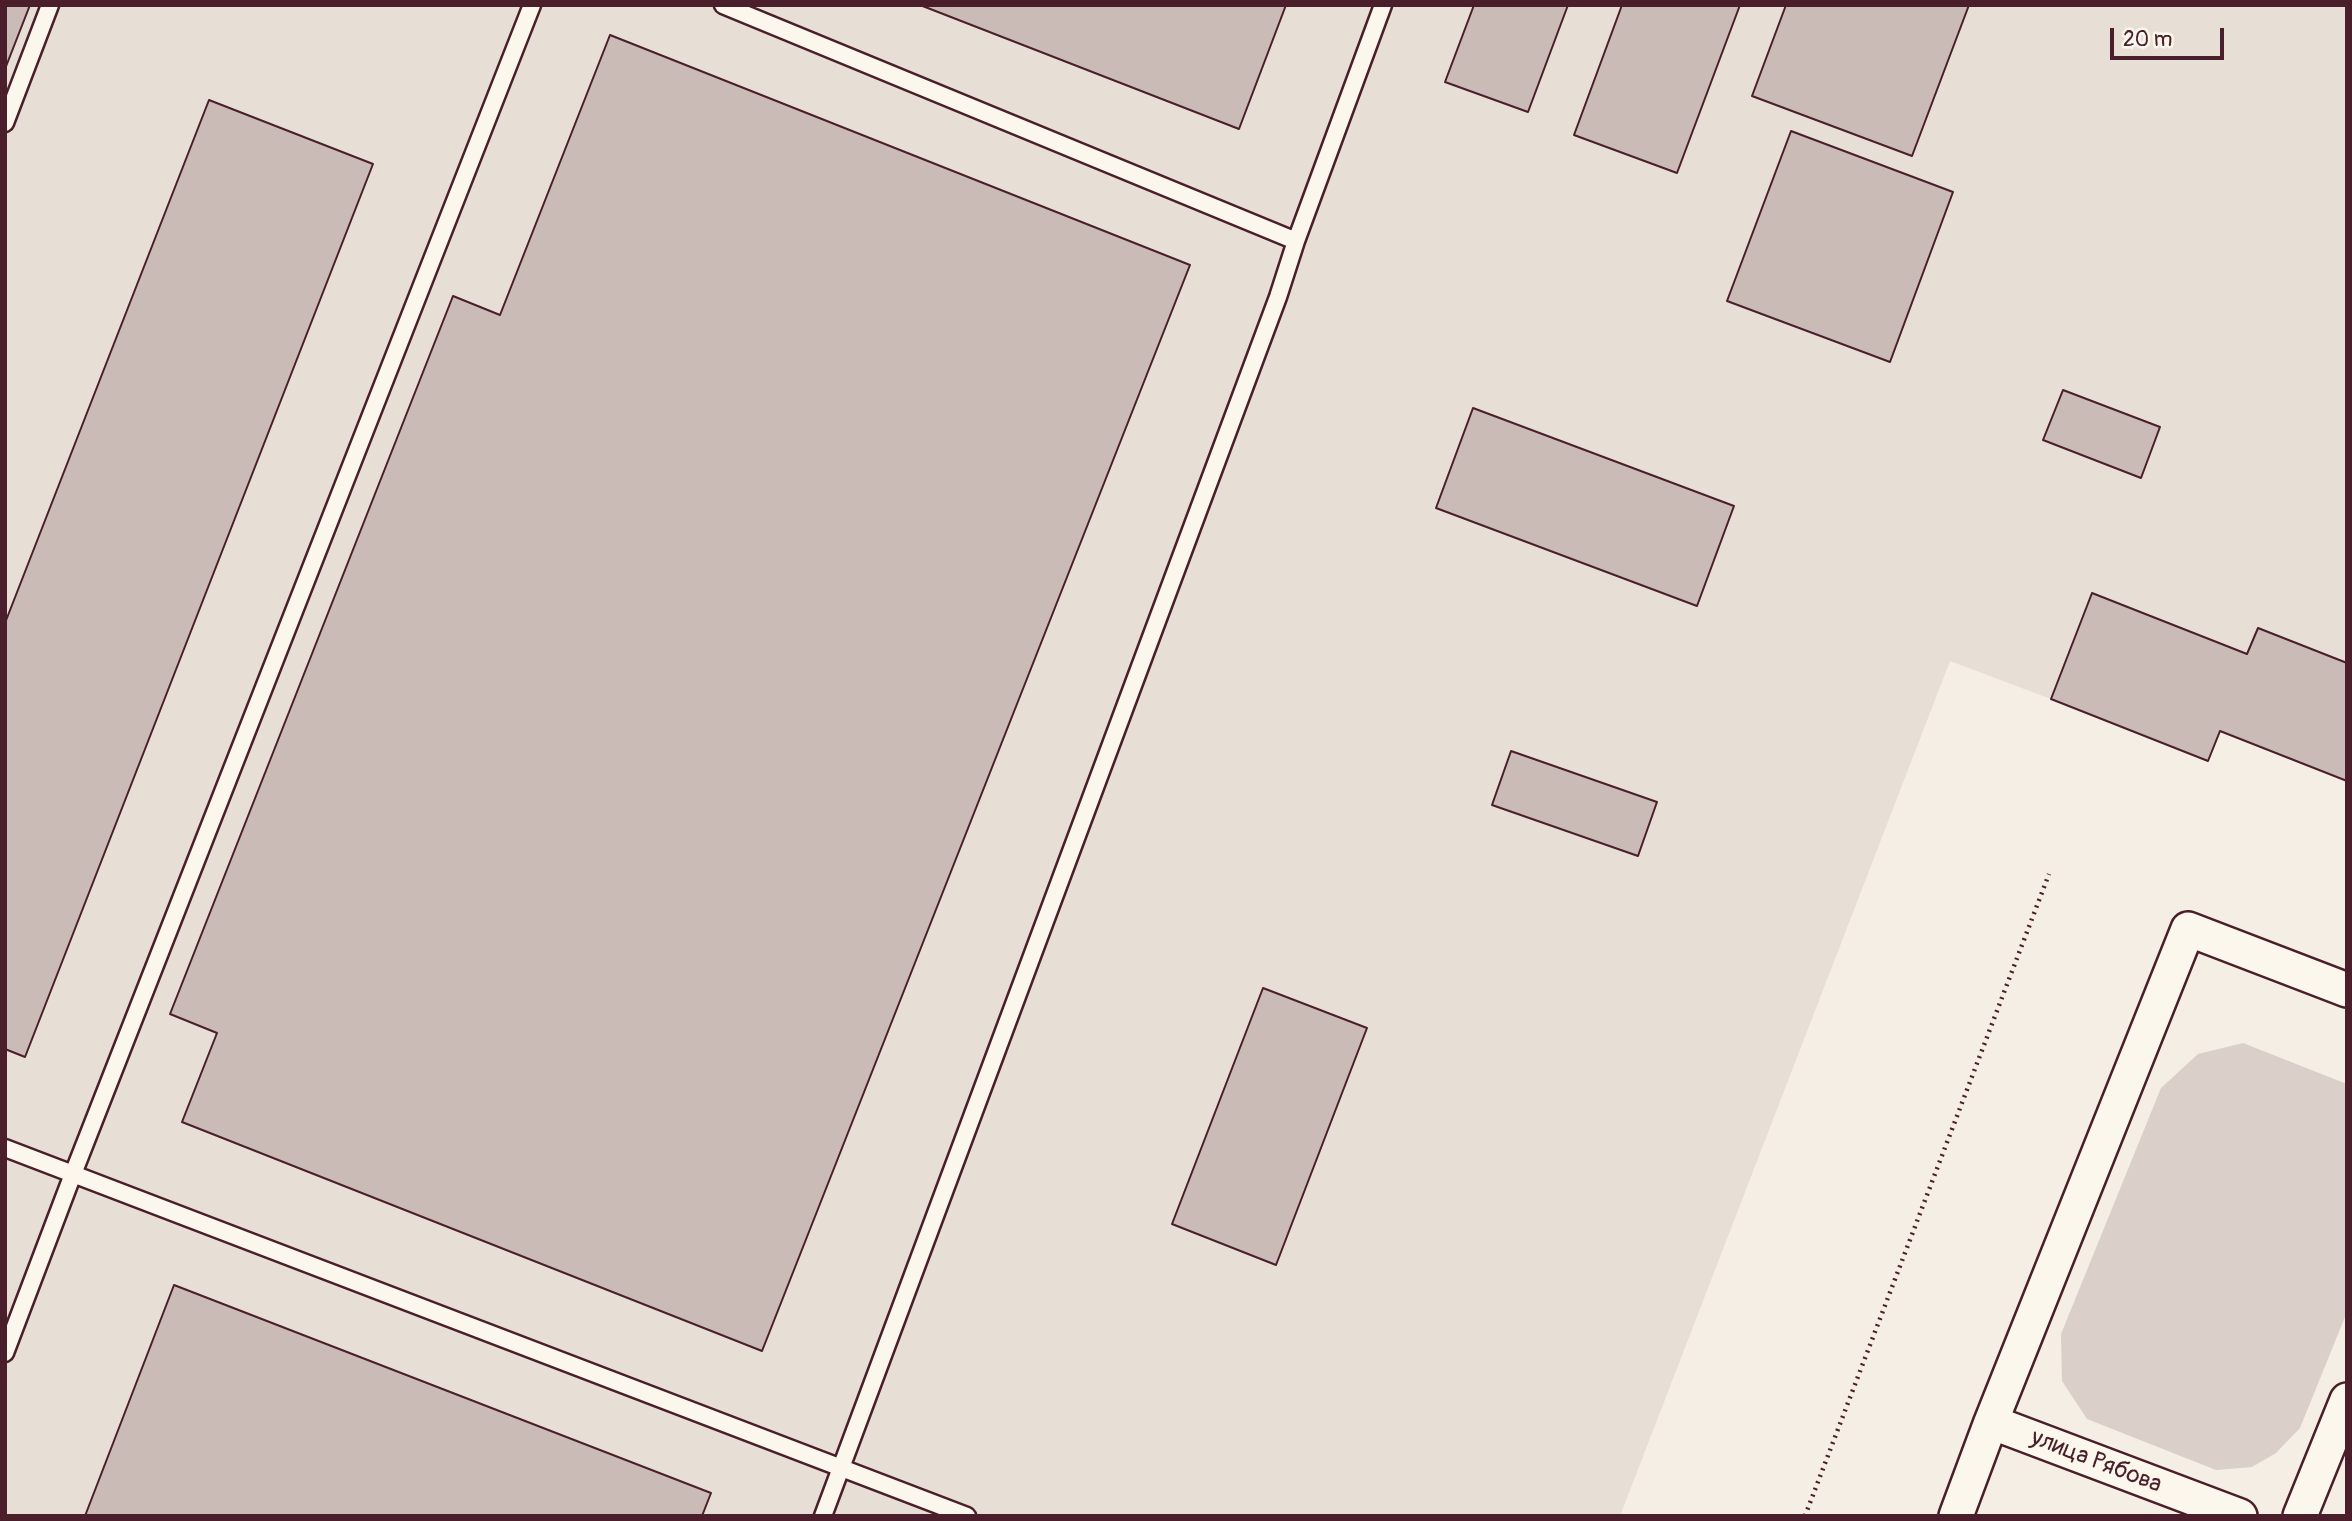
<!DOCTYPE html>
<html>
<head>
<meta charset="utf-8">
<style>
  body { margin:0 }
  #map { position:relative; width:2352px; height:1521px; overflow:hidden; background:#f4eee4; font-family:Pangolin,sans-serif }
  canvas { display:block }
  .frame { position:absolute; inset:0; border:7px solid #4a1f2b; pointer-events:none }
  .scale { position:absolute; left:2110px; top:28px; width:114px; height:32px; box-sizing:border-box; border:4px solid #4a1f2b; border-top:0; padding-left:9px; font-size:21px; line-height:24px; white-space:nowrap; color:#4a1f2b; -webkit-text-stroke:5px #fbf7ec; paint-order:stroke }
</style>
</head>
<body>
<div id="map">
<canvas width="2352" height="1521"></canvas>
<div class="frame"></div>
<div class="scale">20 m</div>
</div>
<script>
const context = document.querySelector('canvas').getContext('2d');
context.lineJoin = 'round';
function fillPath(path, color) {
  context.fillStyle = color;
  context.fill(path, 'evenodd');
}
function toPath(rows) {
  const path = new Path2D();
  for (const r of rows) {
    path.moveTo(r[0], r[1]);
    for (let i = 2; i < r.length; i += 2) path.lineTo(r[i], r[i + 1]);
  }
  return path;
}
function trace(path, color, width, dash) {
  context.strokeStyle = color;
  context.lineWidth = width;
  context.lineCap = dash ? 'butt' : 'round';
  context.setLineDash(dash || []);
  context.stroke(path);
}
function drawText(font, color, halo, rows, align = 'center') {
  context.font = font + ' Pangolin,sans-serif';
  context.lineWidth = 6;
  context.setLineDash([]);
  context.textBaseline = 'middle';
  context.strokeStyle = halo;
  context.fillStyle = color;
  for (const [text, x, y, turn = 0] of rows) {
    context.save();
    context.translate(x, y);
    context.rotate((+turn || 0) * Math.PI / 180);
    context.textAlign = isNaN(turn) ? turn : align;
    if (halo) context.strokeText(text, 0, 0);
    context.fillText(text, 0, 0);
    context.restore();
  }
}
fillPath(toPath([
  [5,5,2347,5,2347,781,2220,732,2208,761,2051,699,1950,661,1620,1516,5,1516]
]), '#e7dfd6');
fillPath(toPath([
  [2243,1043,2347,1084,2347,1312,2300,1428,2276,1453,2252,1467,2216,1470,2087,1419,2062,1381,2061,1334,2161,1088,2198,1054]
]), '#dbd0c9');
const building = toPath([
  [5,5,30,5,5,69,5,5],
  [920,5,1286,5,1239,129,920,5],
  [1474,5,1568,5,1528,112,1445,82,1474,5],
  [1622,5,1740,5,1677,173,1574,135,1622,5],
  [1786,5,1969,5,1912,156,1752,96,1786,5],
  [610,35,1190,265,762,1351,182,1122,217,1033,170,1014,453,296,500,315,610,35],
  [209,100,373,164,25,1057,5,1049,5,623,209,100],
  [1791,131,1953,192,1890,362,1727,301,1791,131],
  [2063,390,2160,427,2141,478,2043,440,2063,390],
  [1473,408,1734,506,1697,606,1436,508,1473,408],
  [2092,593,2247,654,2258,628,2347,663,2347,781,2220,731,2208,761,2051,699,2092,593],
  [1511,751,1657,802,1638,856,1492,805,1511,751],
  [1263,988,1367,1028,1276,1265,1172,1224,1263,988],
  [174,1285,711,1493,702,1516,85,1516,174,1285]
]);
fillPath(building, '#cabbb6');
trace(building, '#4a1f2b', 2);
const lane = toPath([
  [723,5,1296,241],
  [5,123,50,5],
  [5,1148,967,1516],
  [5,1353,73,1174,532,5],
  [823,1516,1278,297,1296,241,1383,5]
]);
const street = toPath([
  [1991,1422,2240,1516],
  [1956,1516,1991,1422,2188,929,2347,990],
  [2300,1516,2347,1400]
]);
trace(lane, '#4a1f2b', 21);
trace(street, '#4a1f2b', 38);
trace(toPath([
  [1805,1516,2049,874]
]), '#4a1f2b', 4.5, [2, 5]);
trace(lane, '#fbf7ec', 16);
trace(street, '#fbf7ec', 33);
drawText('24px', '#4a1f2b', '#fbf7ec', [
  ["улица Рябова",2096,1462,21]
]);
</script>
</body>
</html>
